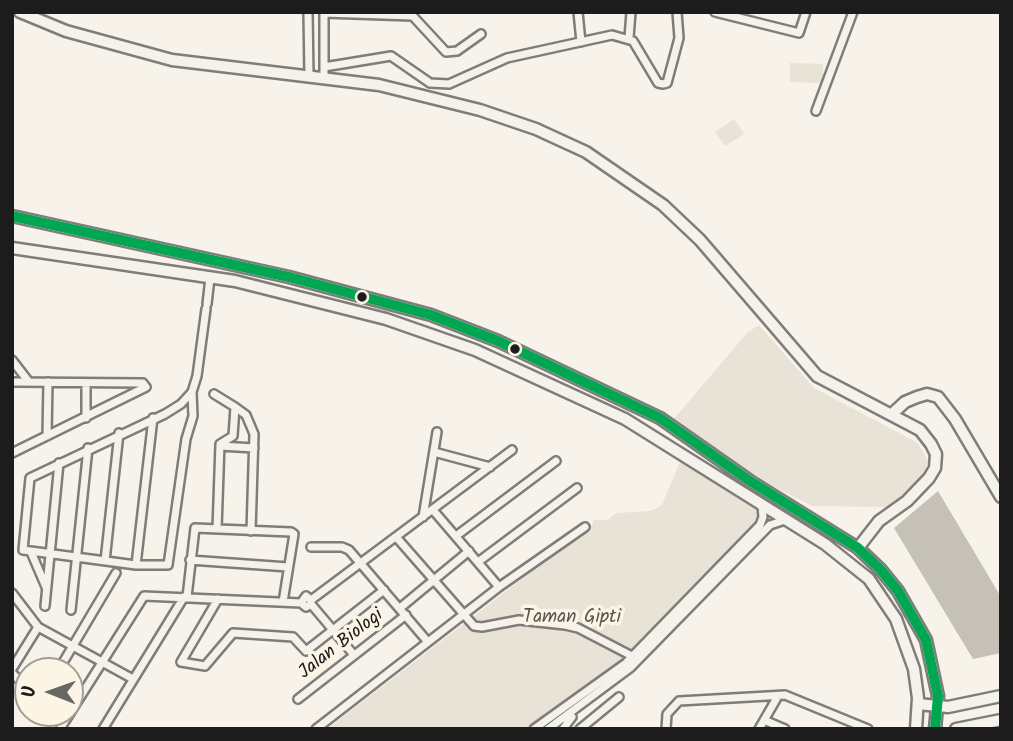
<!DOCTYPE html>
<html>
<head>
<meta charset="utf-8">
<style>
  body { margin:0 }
  #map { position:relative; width:1013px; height:741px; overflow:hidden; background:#f7f3ea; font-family:Kalam,sans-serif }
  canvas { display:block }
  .frame { position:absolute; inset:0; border:14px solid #1c1c1c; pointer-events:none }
  .north { position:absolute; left:14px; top:657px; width:70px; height:70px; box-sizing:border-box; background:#fcf5e5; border:2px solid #a29e95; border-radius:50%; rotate:271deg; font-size:19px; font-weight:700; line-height:28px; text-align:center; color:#1c1c1c }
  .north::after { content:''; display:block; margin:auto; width:24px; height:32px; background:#696764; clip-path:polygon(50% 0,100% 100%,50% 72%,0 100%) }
</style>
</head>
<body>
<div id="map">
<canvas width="1013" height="741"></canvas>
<div class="frame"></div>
<div class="north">U</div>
</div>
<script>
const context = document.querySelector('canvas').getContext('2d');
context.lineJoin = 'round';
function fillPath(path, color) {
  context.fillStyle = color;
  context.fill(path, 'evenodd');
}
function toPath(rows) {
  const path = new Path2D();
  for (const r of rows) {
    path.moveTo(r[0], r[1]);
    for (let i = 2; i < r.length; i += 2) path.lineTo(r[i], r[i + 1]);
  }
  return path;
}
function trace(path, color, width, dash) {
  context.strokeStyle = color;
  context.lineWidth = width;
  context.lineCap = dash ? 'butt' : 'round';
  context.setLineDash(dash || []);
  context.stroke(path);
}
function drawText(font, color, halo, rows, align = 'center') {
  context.font = font + ' Kalam,sans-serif';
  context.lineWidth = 7;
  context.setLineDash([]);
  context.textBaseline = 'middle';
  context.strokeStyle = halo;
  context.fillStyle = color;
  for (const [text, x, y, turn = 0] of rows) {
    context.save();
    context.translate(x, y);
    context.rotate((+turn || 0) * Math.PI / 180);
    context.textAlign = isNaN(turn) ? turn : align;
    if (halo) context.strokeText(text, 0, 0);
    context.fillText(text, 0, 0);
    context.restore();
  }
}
fillPath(toPath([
  [790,63,823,64,823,83,790,82],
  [734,119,744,134,725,146,715,132],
  [759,325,814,388,918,443,928,461,925,470,907,494,886,507,812,506,757,478,673,420,748,332],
  [680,462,755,508,758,516,755,522,633,650,611,668,527,729,327,729,592,525,594,520,607,520,617,513,651,511,662,505]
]), '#e8e2d7');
fillPath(toPath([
  [938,491,1001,597,1001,653,973,659,894,528]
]), '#c5c1b7');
const street = toPath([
  [308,12,309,76],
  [409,12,446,52,457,51,481,34],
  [578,12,581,42],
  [715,12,799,33,806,12],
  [324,13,412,16],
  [629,38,631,12],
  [324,67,391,56,430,83,449,84,507,58,612,35,633,41,658,83,663,84,667,83,679,38,677,12],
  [324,78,324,12],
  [816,111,853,12],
  [207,304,210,278],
  [12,360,29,382],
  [12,382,143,383,146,387],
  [192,392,193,416,186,439,168,565,136,565,23,550,30,478,165,414,181,404,192,392,197,376,206,309],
  [214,394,235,407],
  [86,418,86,383],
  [47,436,48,382],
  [220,446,254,448],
  [434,452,490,467],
  [12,453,146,387],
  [433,510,499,587],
  [423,517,437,432],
  [217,529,220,444,233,436,235,407,246,415,254,434,251,531],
  [456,536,556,461],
  [397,538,474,626,482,627,519,620,565,625,578,628,632,656],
  [311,547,342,547,349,550,428,642],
  [31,552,46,587],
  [190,560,288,567],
  [105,561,119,433],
  [478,562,577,488],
  [136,565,153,418],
  [12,593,38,627,133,679],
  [187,597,195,528,291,532,294,534,283,602],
  [218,599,181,662,205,666,233,633,293,637,306,651,384,590],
  [311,600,306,596,301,603,306,607,311,604,311,600,512,450],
  [311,604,354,655],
  [45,606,59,463],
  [400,608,469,551],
  [71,610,88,448],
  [12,669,38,627],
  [58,671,116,573],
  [12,673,28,689],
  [298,699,406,615],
  [764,720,785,729],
  [60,729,144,596,301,603],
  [103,729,184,597],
  [316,729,499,587,585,527],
  [534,729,626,663,760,525,763,517,762,506],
  [548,729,630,668,770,525,785,520],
  [563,729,572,717],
  [580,729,619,697],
  [666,729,667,714,679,701,785,695,868,729],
  [759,729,778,696]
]);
const secondary = toPath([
  [20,12,66,31,172,60,379,85,480,110,536,129,586,152,663,205,700,240,817,376,920,430,931,444,936,454,935,468,929,478,907,501,879,521,858,548],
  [12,216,289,277,431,315,498,341,660,418,750,481,858,548,881,570,898,591,926,640,938,696,935,729],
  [12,248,235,281,386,319,475,350,625,419,825,544,869,579,896,619,914,669,918,698,916,729],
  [892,414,905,402,917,397,927,394,938,397,955,419,1001,497],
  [918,704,948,707,1001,696],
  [956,729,1001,720]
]);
trace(street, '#7f7d79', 12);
trace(secondary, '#7f7d79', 15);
trace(street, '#f5f2ec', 7);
trace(secondary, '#f5f2ec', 10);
trace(toPath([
  [12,216,289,277,431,315,498,341,660,418,750,481,858,548,881,570,898,591,926,640,938,696,935,729]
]), '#00a651', 10);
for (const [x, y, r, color] of [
  [362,297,6,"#1c1c1c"],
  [515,349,6,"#1c1c1c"]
]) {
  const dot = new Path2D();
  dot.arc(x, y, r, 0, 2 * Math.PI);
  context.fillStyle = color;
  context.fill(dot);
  trace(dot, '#fcf5e5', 2.5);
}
drawText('19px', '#555450', '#fcf5e5', [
  ["Taman Gipti",572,619]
]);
drawText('19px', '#1c1c1c', '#fcf5e5', [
  ["Jalan Biologi",342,645,-38]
]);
</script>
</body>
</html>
